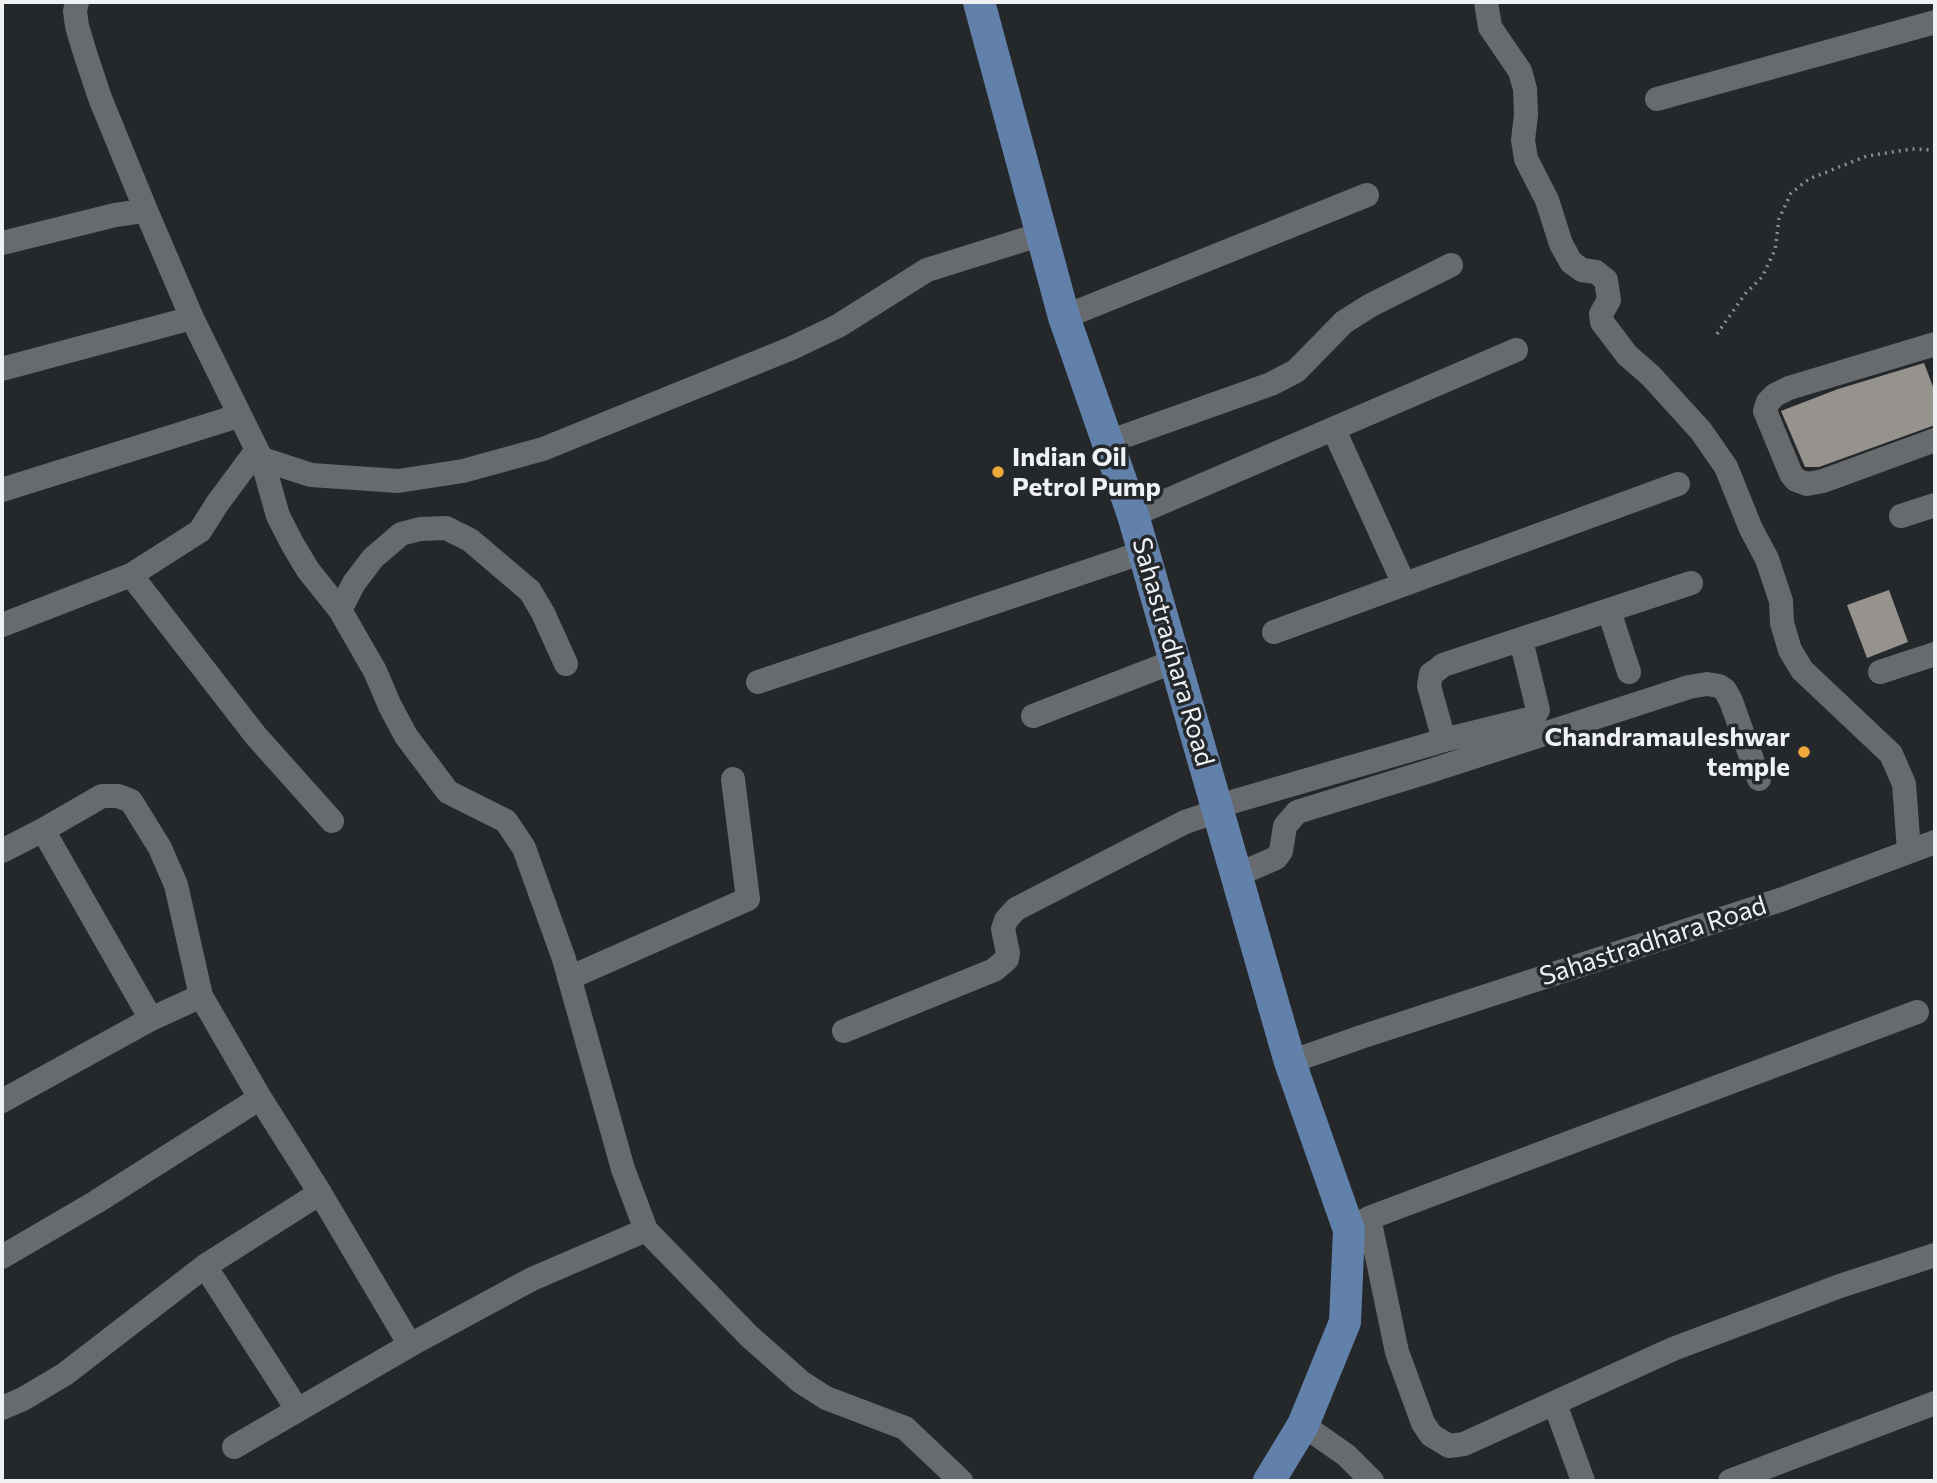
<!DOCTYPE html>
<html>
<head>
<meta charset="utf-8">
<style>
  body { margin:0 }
  #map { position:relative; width:1937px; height:1483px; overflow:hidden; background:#25282b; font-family:Commissioner,sans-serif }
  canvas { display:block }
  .frame { position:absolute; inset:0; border:4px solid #eff1f3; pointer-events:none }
</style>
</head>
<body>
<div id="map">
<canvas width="1937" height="1483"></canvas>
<div class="frame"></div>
</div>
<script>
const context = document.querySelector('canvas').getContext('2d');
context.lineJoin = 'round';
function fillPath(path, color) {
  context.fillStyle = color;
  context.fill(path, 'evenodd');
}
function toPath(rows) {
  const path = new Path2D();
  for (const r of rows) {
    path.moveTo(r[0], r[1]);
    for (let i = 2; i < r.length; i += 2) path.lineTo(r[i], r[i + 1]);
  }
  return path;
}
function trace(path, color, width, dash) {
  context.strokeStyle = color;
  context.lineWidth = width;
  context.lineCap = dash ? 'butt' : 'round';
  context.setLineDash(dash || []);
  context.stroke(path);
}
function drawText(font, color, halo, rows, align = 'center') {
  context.font = font + ' Commissioner,sans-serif';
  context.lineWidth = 7;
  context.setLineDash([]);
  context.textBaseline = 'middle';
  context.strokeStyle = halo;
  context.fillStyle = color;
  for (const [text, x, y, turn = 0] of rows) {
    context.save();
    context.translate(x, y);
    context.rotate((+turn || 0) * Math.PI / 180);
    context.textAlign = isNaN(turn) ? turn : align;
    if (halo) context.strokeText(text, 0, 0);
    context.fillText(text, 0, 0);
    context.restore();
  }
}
fillPath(toPath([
  [1924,363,1935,392,1935,425,1819,467,1805,467,1781,411,1838,389],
  [1889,590,1908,642,1867,658,1847,605]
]), '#96938f');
trace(toPath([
  [1717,334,1745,294,1762,277,1775,250,1779,219,1791,193,1809,179,1867,156,1912,149,1935,150]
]), '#8d9092', 3.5, [2, 5]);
trace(toPath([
  [77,2,75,11,77,26,85,53,100,98,147,213],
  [1486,2,1490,27,1520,71,1525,89,1526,115,1523,140,1526,159,1547,200,1561,244,1571,262,1582,270,1596,272,1606,280,1609,300,1601,314,1602,322,1627,355,1651,376,1701,431,1726,467,1751,529,1767,559,1781,601,1782,623,1790,650,1802,670,1891,754,1904,784,1909,851],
  [1657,99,1935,22],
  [2,243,115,215,143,211,147,213,192,318,257,450],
  [1064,317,1367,195],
  [1935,344,1789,388,1775,395,1768,402,1765,411,1791,474,1796,480,1807,484,1823,481,1935,440],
  [2,369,192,318],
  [1334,430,1404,584],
  [1108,442,1271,384,1296,371,1344,322,1371,305,1451,265],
  [262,459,278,516,293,545,308,570,340,610,375,671,390,706,406,736,448,792,506,821,524,848,564,959,623,1169,646,1230,749,1336,801,1382,826,1398,905,1428,961,1481],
  [2,490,238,416],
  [1133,515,1516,350],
  [1901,516,1935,505],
  [131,575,256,736,332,821],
  [340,610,354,583,373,558,401,534,420,529,446,528,470,540,530,591,543,613,566,664],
  [1609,611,1629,672],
  [2,625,131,575,200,531,217,504,257,450,262,459,311,475,398,481,463,471,543,449,792,348,838,326,927,270,1042,234],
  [1274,632,1678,484],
  [1880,672,1935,654],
  [758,682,1144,552],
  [1033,716,1175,661],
  [1444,740,1429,686,1431,674,1437,670,1443,665,1691,583],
  [43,830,151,1019],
  [2,851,43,830,102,796,118,796,131,801,160,848,176,885,201,996,260,1098,320,1193,410,1345,532,1279,646,1230],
  [1237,875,1276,858,1281,851,1285,826,1297,812,1430,771,1689,687,1707,684,1719,686,1725,690,1731,701,1759,779],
  [569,978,748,899,733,779],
  [844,1031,994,970,1007,959,1008,953,1003,929,1006,920,1016,909,1185,822,1203,816,1218,806,1448,739,1533,718,1538,710,1521,640],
  [1290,1062,1364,1036,1783,899,1935,842],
  [2,1101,151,1019,201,996],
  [1369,1218,1397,1352,1423,1423,1431,1435,1449,1446,1464,1444,1673,1349,1840,1286,1935,1255],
  [1356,1226,1369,1218,1917,1012],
  [2,1257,96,1202,260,1098],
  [205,1266,297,1409],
  [1555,1404,1583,1481],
  [2,1408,23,1399,65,1374,205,1266,320,1193],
  [1303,1425,1346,1455,1372,1481],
  [234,1447,410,1345],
  [1730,1481,1935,1403]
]), '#686b6e', 24);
trace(toPath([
  [979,2,1064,317,1133,515,1290,1062,1349,1230,1345,1322,1303,1425,1269,1481]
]), '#6181aa', 32);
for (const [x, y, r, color] of [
  [998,472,7,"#eea83c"],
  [1804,752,7,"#eea83c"]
]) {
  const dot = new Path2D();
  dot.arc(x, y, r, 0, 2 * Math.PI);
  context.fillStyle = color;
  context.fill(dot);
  trace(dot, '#25282b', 2.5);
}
drawText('bold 26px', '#eff1f3', '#25282b', [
  ["Indian Oil",1012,457],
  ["Petrol Pump",1012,487],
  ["Chandramauleshwar",1790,737,"right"],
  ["temple",1790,767,"right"]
], 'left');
drawText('26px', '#eff1f3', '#25282b', [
  ["Sahastradhara Road",1173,652,74],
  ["Sahastradhara Road",1653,941,-18]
]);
</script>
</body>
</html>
